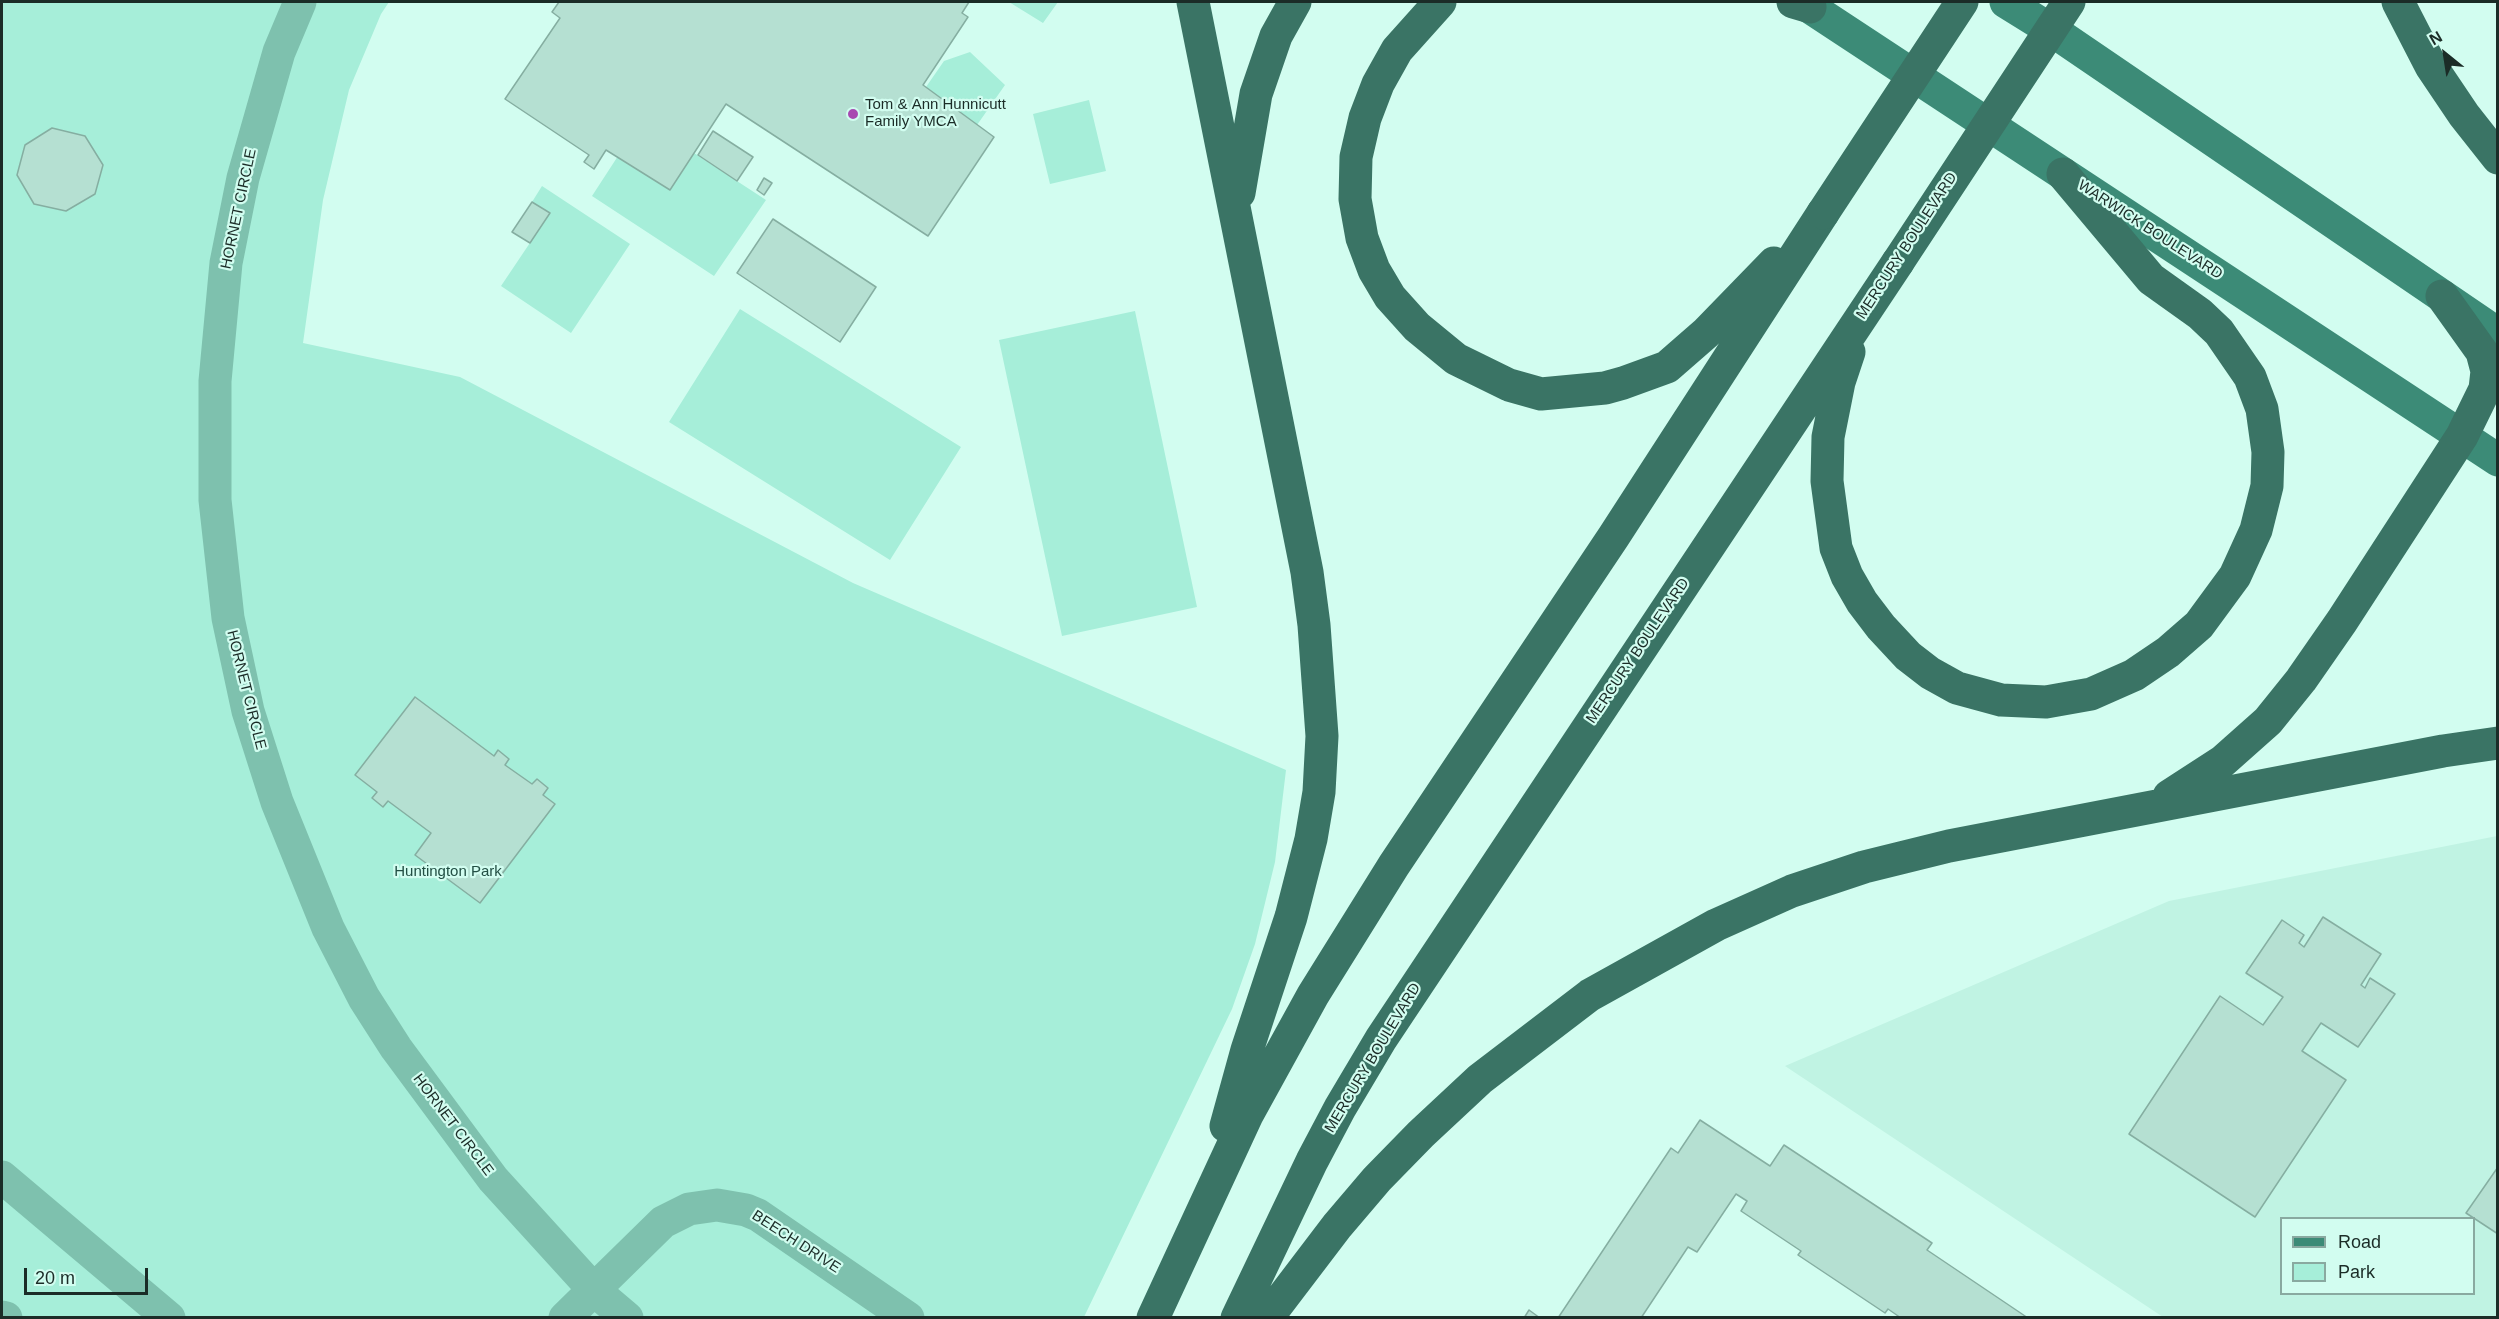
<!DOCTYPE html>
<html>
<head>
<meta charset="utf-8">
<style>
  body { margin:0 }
  #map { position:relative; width:2499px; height:1319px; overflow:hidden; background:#d2fdf0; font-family:Helvetica,sans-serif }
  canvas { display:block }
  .frame { position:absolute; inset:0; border:3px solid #1b2c27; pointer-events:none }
  .legend { position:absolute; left:2280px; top:1217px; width:195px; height:78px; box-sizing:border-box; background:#d2fdf0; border:2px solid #89a9a0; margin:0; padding:8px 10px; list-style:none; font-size:18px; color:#1b2c27 }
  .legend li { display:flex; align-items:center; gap:12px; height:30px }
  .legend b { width:30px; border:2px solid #89a9a0 }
  .north { position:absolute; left:2415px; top:24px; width:60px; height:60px; -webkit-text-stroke:4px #d2fdf0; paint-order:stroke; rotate:330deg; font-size:16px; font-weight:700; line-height:24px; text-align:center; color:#1b2c27 }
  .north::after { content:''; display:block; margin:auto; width:21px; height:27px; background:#1b2c27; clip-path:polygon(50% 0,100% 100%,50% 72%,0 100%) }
  .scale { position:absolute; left:24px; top:1268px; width:124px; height:27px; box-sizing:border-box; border:3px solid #1b2c27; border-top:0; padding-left:8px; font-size:18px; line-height:21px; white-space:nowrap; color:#1b2c27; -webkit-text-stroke:4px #d2fdf0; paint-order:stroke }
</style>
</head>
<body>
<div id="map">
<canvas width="2499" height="1319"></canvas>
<div class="frame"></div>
<ul class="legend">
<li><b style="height:8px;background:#3c8b77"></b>Road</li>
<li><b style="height:16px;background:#a6eed9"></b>Park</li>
</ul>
<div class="north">N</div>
<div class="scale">20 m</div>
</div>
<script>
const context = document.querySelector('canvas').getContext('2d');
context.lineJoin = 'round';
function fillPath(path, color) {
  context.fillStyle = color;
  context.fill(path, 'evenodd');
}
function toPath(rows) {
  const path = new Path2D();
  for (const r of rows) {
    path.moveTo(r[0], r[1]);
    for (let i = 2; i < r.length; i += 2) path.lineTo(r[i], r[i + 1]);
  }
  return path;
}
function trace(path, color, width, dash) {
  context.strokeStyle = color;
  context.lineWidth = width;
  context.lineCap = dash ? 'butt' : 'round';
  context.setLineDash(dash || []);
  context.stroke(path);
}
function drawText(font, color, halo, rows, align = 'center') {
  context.font = font + ' Helvetica,sans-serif';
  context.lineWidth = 4.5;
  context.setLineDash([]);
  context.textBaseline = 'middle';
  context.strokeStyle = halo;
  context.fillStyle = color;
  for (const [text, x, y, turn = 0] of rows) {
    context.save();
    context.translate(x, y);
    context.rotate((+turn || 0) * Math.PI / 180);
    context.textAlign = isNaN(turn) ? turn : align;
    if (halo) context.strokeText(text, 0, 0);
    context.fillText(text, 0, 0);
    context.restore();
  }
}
fillPath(toPath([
  [2497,836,2497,1317,2163,1317,1785,1066,2169,901],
  [2282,1218,2474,1218,2474,1294,2282,1294]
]), '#c0f3e3');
fillPath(toPath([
  [2,2,389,2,381,14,349,90,323,200,303,343,460,377,853,583,1286,770,1275,862,1255,944,1232,1009,1084,1317,2,1318],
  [1009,2,1058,2,1043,23],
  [970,52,1005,85,977,125,926,87,944,61],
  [1089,100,1106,171,1050,184,1033,114],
  [694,153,766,200,714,276,592,196,618,156,670,190],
  [542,186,630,244,571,333,501,286,550,213,532,202],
  [740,309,961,447,890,560,669,422],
  [1135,311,1197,607,1062,636,999,340]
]), '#a6eed9');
const building = toPath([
  [559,2,969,2,962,13,968,17,923,85,994,137,928,236,726,104,670,190,606,150,594,169,584,162,589,155,505,99,560,18,552,12,559,2],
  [52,128,85,136,103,165,95,194,66,211,34,204,17,175,25,145,52,128],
  [713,131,753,157,737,181,698,155,713,131],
  [764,178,772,183,764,195,757,190,764,178],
  [532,202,550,213,530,243,512,232,532,202],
  [773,219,876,287,840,342,737,273,773,219],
  [415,697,494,756,498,750,509,759,505,765,532,784,537,779,548,788,543,795,555,804,480,903,415,855,431,833,388,801,383,807,372,798,377,792,355,775,415,697],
  [2323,917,2381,954,2361,985,2365,988,2370,978,2395,994,2358,1047,2321,1023,2302,1051,2346,1080,2255,1217,2129,1134,2220,996,2263,1025,2283,997,2246,973,2282,920,2304,935,2299,943,2304,947,2323,917],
  [1700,1120,1770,1166,1784,1145,1932,1243,1927,1250,2028,1318,1901,1318,1888,1309,1885,1313,1798,1255,1801,1251,1741,1211,1747,1201,1736,1194,1697,1252,1688,1247,1641,1318,1558,1318,1671,1148,1678,1153,1700,1120],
  [2498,1167,2498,1234,2466,1213,2498,1167],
  [1529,1310,1540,1318,1524,1318,1529,1310]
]);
fillPath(building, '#b5e0d2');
trace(building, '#85aea1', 1.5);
trace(toPath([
  [300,2,279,52,243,178,226,263,215,381,215,500,228,618,248,711,277,802,328,928,364,998,396,1048,493,1179,594,1290,627,1318],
  [2,1177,169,1318],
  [2,1317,6,1318],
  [565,1318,663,1222,689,1209,717,1205,746,1210,758,1215,908,1318]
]), '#7ec1ae', 33);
trace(toPath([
  [1802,2,2498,460],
  [2006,2,2056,33,2498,334]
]), '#3c8b77', 33);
trace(toPath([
  [1193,2,1307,572,1314,625,1322,736,1319,792,1311,839,1291,917,1247,1050,1226,1126],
  [1440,2,1397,50,1378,84,1365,118,1356,157,1355,199,1362,238,1374,270,1390,297,1417,327,1456,359,1509,385,1541,394,1605,388,1623,383,1667,367,1706,333,1774,263],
  [1793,2,1810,7],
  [2398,2,2431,66,2464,115,2498,158],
  [1239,193,1256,94,1276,36,1295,2],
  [1849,352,1839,382,1828,437,1827,481,1836,548,1847,576,1862,602,1881,627,1908,656,1930,673,1957,688,2001,700,2046,702,2091,694,2134,675,2168,652,2199,625,2235,576,2256,530,2267,486,2268,452,2262,409,2250,377,2219,332,2200,314,2151,279,2063,174],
  [2169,796,2223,761,2268,721,2301,680,2342,621,2462,436,2485,389,2487,371,2482,352,2442,296],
  [1153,1318,1247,1115,1313,995,1394,865,1614,536,1823,213],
  [1237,1318,1312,1161,1340,1108,1381,1039,1898,262],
  [1267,1318,1337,1226,1377,1179,1421,1134,1480,1079,1590,995,1716,925,1792,891,1864,867,1949,846,2443,751,2498,743]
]), '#3a7465', 33);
trace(toPath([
  [1823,213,1962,2],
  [1898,262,2069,2]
]), '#3a7465', 33);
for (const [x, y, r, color] of [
  [853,114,6,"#a849b1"]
]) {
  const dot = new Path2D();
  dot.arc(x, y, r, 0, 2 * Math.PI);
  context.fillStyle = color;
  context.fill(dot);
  trace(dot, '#d2fdf0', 2);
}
drawText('15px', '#1b2c27', '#d2fdf0', [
  ["Tom & Ann Hunnicutt",865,105],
  ["Family YMCA",865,122]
], 'left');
drawText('15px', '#1b2c27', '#d2fdf0', [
  ["HORNET CIRCLE",239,209,-78],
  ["WARWICK BOULEVARD",2150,230,33],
  ["MERCURY BOULEVARD",1907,246,-57],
  ["MERCURY BOULEVARD",1638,651,-56],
  ["HORNET CIRCLE",246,690,76],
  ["MERCURY BOULEVARD",1373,1058,-59],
  ["HORNET CIRCLE",453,1125,53],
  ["BEECH DRIVE",796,1242,33]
]);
drawText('15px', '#224f44', '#d2fdf0', [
  ["Huntington Park",448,872]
]);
</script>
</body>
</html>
